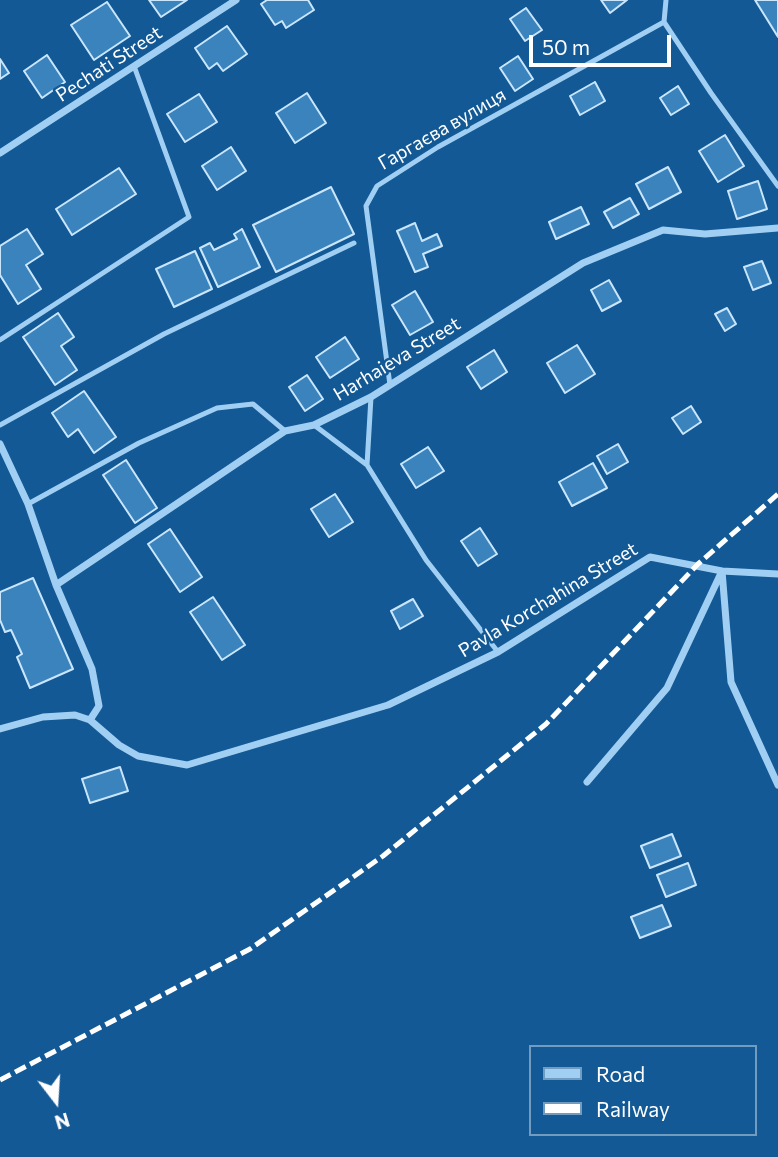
<!DOCTYPE html>
<html>
<head>
<meta charset="utf-8">
<style>
  body { margin:0 }
  #map { position:relative; width:778px; height:1157px; overflow:hidden; background:#125995; font-family:Commissioner,sans-serif }
  canvas { display:block }
  .legend { position:absolute; left:529px; top:1045px; width:228px; height:91px; box-sizing:border-box; background:#125995; border:2px solid #719bbf; margin:0; padding:9px 12px; list-style:none; font-size:21px; color:#fff }
  .legend li { display:flex; align-items:center; gap:14px; height:35px }
  .legend b { width:35px; border:2px solid #719bbf }
  .north { position:absolute; left:21px; top:1066px; width:70px; height:70px; -webkit-text-stroke:5px #125995; paint-order:stroke; rotate:163deg; font-size:19px; font-weight:700; line-height:28px; text-align:center; color:#fff }
  .north::after { content:''; display:block; margin:auto; width:24px; height:32px; background:#fff; clip-path:polygon(50% 0,100% 100%,50% 72%,0 100%) }
  .scale { position:absolute; left:529px; top:35px; width:142px; height:32px; box-sizing:border-box; border:4px solid #fff; border-top:0; padding-left:9px; font-size:21px; line-height:24px; white-space:nowrap; color:#fff; -webkit-text-stroke:5px #125995; paint-order:stroke }
</style>
</head>
<body>
<div id="map">
<canvas width="778" height="1157"></canvas>
<ul class="legend">
<li><b style="height:9px;background:#a1cff3"></b>Road</li>
<li><b style="height:9px;background:#fff"></b>Railway</li>
</ul>
<div class="north">N</div>
<div class="scale">50 m</div>
</div>
<script>
const context = document.querySelector('canvas').getContext('2d');
context.lineJoin = 'round';
function fillPath(path, color) {
  context.fillStyle = color;
  context.fill(path, 'evenodd');
}
function toPath(rows) {
  const path = new Path2D();
  for (const r of rows) {
    path.moveTo(r[0], r[1]);
    for (let i = 2; i < r.length; i += 2) path.lineTo(r[i], r[i + 1]);
  }
  return path;
}
function trace(path, color, width, dash) {
  context.strokeStyle = color;
  context.lineWidth = width;
  context.lineCap = dash ? 'butt' : 'round';
  context.setLineDash(dash || []);
  context.stroke(path);
}
function drawText(font, color, halo, rows, align = 'center') {
  context.font = font + ' Commissioner,sans-serif';
  context.lineWidth = 5;
  context.setLineDash([]);
  context.textBaseline = 'middle';
  context.strokeStyle = halo;
  context.fillStyle = color;
  for (const [text, x, y, turn = 0] of rows) {
    context.save();
    context.translate(x, y);
    context.rotate((+turn || 0) * Math.PI / 180);
    context.textAlign = isNaN(turn) ? turn : align;
    if (halo) context.strokeText(text, 0, 0);
    context.fillText(text, 0, 0);
    context.restore();
  }
}
const building = toPath([
  [149,0,187,0,161,17,149,0],
  [267,0,308,0,314,10,286,28,282,21,275,25,261,4,267,0],
  [601,0,627,0,610,13,601,0],
  [755,0,778,0,778,37,755,0],
  [107,2,130,36,94,60,71,25,107,2],
  [526,8,542,30,525,41,510,19,526,8],
  [227,26,247,54,223,71,217,63,209,69,195,48,227,26],
  [47,55,65,82,42,98,24,71,47,55],
  [518,56,533,79,515,91,500,68,518,56],
  [0,59,9,73,0,79,0,59],
  [595,82,605,101,580,115,570,96,595,82],
  [678,86,689,104,671,115,660,98,678,86],
  [307,93,326,123,295,143,276,113,307,93],
  [199,94,217,122,185,142,167,114,199,94],
  [725,135,744,166,718,182,699,151,725,135],
  [231,147,246,171,217,190,202,166,231,147],
  [668,167,681,192,649,209,636,184,668,167],
  [119,168,136,194,72,235,56,209,119,168],
  [758,181,767,209,737,219,728,191,758,181],
  [331,187,354,234,276,272,253,225,331,187],
  [630,198,639,214,613,228,604,212,630,198],
  [581,207,589,224,556,239,549,222,581,207],
  [415,223,422,241,437,234,442,246,423,254,428,267,415,272,397,231,415,223],
  [27,229,43,254,26,265,41,289,18,304,0,275,0,246,27,229],
  [242,229,260,267,218,287,200,248,210,243,214,250,237,239,234,234,242,229],
  [195,251,212,289,174,307,156,269,195,251],
  [762,261,771,283,753,290,744,267,762,261],
  [609,280,621,301,602,311,591,290,609,280],
  [415,291,433,322,410,335,392,305,415,291],
  [727,308,736,324,725,331,715,314,727,308],
  [58,313,74,337,61,346,77,370,55,385,23,337,58,313],
  [345,337,359,359,330,378,316,357,345,337],
  [577,345,595,374,565,393,547,363,577,345],
  [494,350,507,372,481,389,467,367,494,350],
  [307,375,323,399,305,411,289,387,307,375],
  [84,391,116,437,94,453,78,429,68,437,52,413,84,391],
  [691,406,701,422,683,434,672,418,691,406],
  [618,444,628,462,607,474,597,456,618,444],
  [428,447,444,471,416,488,401,464,428,447],
  [126,460,157,508,135,523,103,475,126,460],
  [593,463,607,488,572,506,559,482,593,463],
  [335,494,353,522,329,537,311,509,335,494],
  [480,528,497,554,478,566,461,541,480,528],
  [170,529,202,577,180,592,148,544,170,529],
  [33,578,73,669,30,688,17,657,22,654,11,630,5,632,0,620,0,592,33,578],
  [213,597,245,645,222,660,190,612,213,597],
  [413,599,423,616,400,629,391,611,413,599],
  [120,767,128,791,90,803,82,779,120,767],
  [672,834,681,856,650,868,641,846,672,834],
  [688,863,696,885,666,897,657,875,688,863],
  [662,905,671,926,640,938,631,917,662,905]
]);
fillPath(building, '#3b83bd');
trace(building, '#c9e6fd', 2);
trace(toPath([
  [666,0,664,22,711,93,778,186],
  [0,340,189,217,134,66],
  [390,385,366,206,377,186,438,147,664,22],
  [0,425,164,334,354,243],
  [314,425,367,465,426,560,498,652],
  [367,465,371,397],
  [28,504,139,443,217,408,253,404,285,431]
]), '#a1cff3', 5);
trace(toPath([
  [0,153,236,0],
  [0,444,28,504,56,585,92,669,99,706,90,720],
  [778,574,722,571,731,682,778,785],
  [56,585,285,431,314,425,371,397,583,263,663,230,705,234,778,228],
  [0,729,43,717,75,715,90,720,119,745,138,756,187,765,388,705,498,652,650,557,722,571,667,688,587,782]
]), '#a1cff3', 7);
trace(toPath([
  [0,1080,250,949,383,856,546,724,698,564,778,494]
]), '#fff', 5, [12, 5]);
drawText('19px', '#fff', '#125995', [
  ["Pechati Street",109,64,-33],
  ["Гаргаєва вулиця",442,129,-30],
  ["Harhaieva Street",397,359,-31],
  ["Pavla Korchahina Street",548,600,-31]
]);
</script>
</body>
</html>
